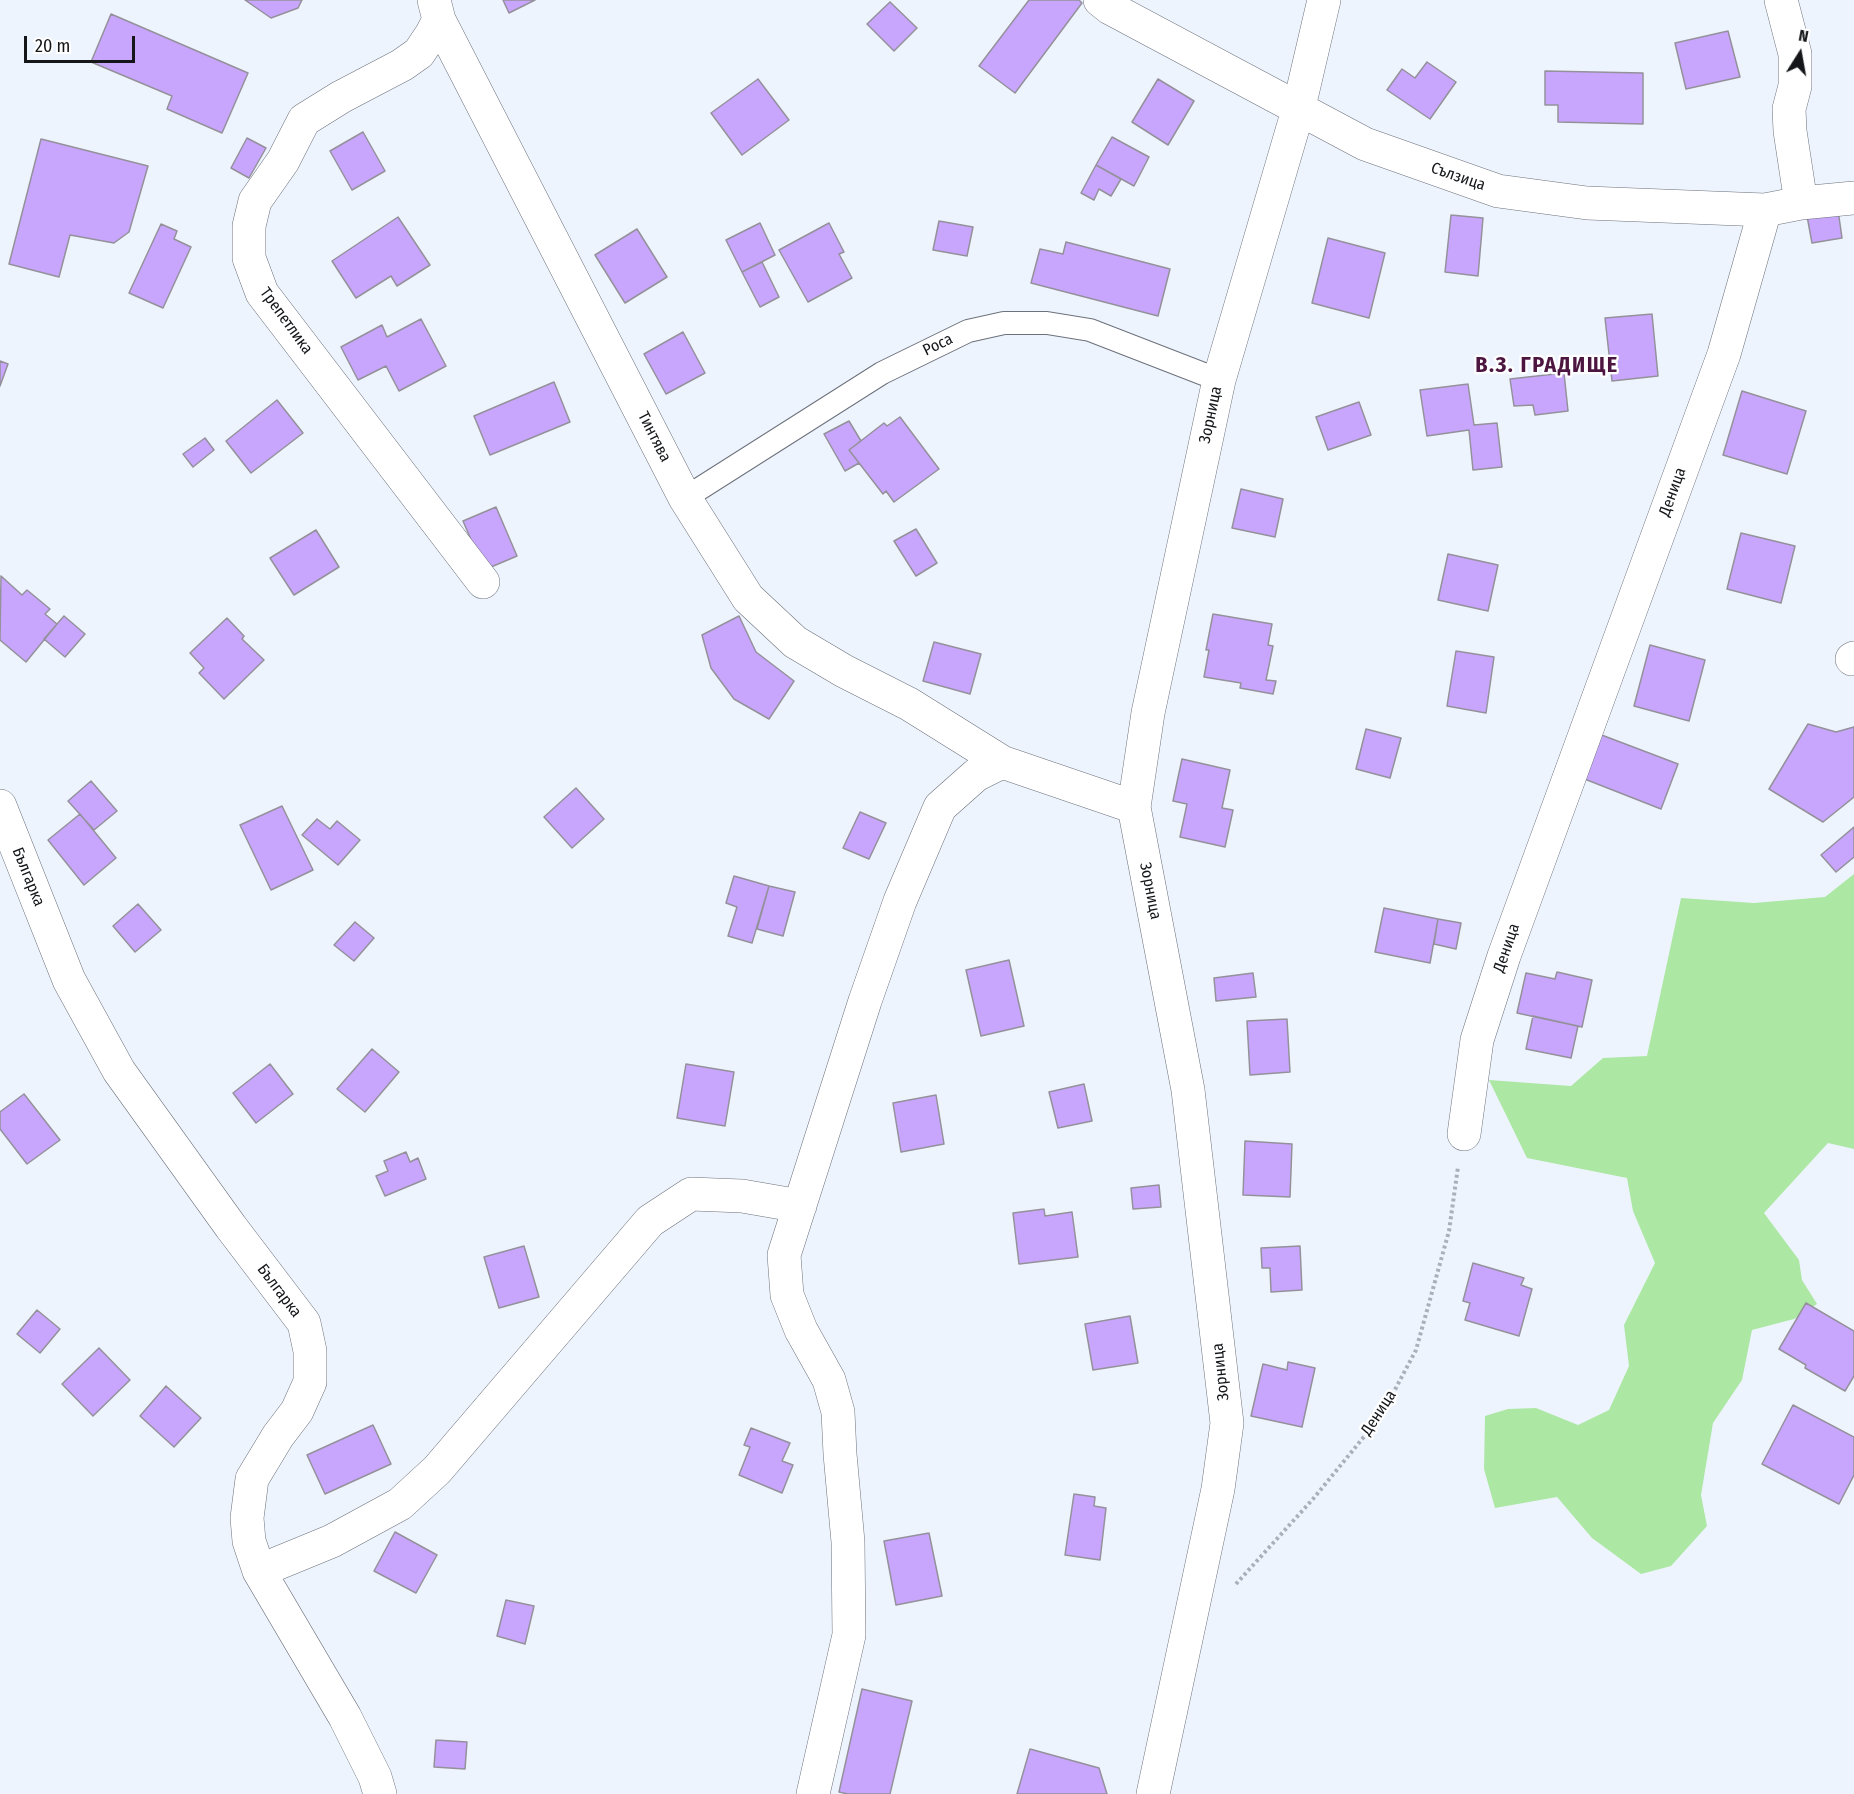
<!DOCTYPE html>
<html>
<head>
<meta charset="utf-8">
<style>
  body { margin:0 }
  #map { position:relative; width:1854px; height:1794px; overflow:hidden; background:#eef4fe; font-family:"Fira Sans Condensed",sans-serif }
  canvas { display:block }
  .north { position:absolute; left:1770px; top:24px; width:60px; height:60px; -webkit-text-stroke:4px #fff; paint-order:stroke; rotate:11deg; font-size:16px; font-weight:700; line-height:24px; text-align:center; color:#141619 }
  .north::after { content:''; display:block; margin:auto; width:21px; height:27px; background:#141619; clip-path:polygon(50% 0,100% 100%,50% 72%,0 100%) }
  .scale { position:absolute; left:24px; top:36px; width:111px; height:27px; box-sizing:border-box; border:3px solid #141619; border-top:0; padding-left:8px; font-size:18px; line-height:21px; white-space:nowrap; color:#141619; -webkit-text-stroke:4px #fff; paint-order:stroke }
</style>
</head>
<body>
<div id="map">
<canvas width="1854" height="1794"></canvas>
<div class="north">N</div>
<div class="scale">20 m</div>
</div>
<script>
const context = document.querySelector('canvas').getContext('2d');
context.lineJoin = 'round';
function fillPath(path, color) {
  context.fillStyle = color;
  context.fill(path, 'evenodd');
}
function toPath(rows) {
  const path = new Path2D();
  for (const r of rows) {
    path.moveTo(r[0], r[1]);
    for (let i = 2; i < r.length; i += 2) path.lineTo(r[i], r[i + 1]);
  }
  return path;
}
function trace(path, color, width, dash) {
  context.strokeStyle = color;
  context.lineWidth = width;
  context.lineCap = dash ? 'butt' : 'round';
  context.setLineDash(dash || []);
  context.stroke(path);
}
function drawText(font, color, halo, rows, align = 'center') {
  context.font = font + ' "Fira Sans Condensed",sans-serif';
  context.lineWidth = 4.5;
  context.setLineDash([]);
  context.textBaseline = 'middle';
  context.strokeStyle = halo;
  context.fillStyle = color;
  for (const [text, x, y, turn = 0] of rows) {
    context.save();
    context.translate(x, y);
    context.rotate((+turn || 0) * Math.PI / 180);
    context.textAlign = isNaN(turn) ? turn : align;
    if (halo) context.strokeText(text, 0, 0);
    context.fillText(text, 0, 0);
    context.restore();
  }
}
fillPath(toPath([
  [1854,874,1854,1149,1828,1143,1764,1213,1799,1260,1802,1280,1817,1304,1794,1319,1752,1330,1742,1380,1713,1423,1701,1495,1707,1526,1671,1566,1641,1574,1592,1538,1557,1497,1495,1508,1484,1469,1485,1416,1508,1409,1536,1408,1578,1425,1609,1410,1629,1366,1624,1325,1655,1263,1633,1211,1627,1178,1527,1158,1489,1080,1571,1086,1603,1058,1647,1056,1681,898,1754,903,1825,897]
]), '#ace7a4');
const building = toPath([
  [245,0,302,0,298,8,271,18,245,0],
  [503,0,535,0,509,13,503,0],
  [1029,0,1079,0,1082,3,1015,93,979,66,1029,0],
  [890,2,917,28,894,51,867,24,890,2],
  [111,14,248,73,222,133,167,109,172,96,91,62,111,14],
  [1728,31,1740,77,1686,89,1675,43,1728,31],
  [1427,62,1456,82,1430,119,1387,90,1402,69,1415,78,1427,62],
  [1545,71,1643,73,1643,124,1558,122,1558,105,1545,105,1545,71],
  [758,79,789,120,742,155,711,113,758,79],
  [1158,79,1194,101,1168,145,1132,122,1158,79],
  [363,132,385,171,352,190,330,151,363,132],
  [1112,137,1149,157,1134,186,1096,165,1112,137],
  [247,138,266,148,249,178,231,168,247,138],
  [41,139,148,166,129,232,114,243,70,235,59,277,9,264,41,139],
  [1096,165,1121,179,1111,196,1099,189,1094,200,1081,193,1096,165],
  [1838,210,1842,238,1812,243,1807,216,1838,210],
  [1451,215,1483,218,1478,276,1445,272,1451,215],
  [398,217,430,265,397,286,391,276,356,298,332,261,398,217],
  [939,221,973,227,967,256,933,250,939,221],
  [760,223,775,255,742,272,726,240,760,223],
  [829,223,844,252,839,254,852,278,808,302,779,250,829,223],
  [161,224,177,231,174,239,191,247,163,308,129,293,161,224],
  [637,229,667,277,625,303,595,255,637,229],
  [1328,238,1385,253,1369,318,1312,303,1328,238],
  [1066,242,1170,269,1158,316,1031,283,1040,249,1063,254,1066,242],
  [762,262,779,297,760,307,742,272,762,262],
  [1652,314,1658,376,1612,381,1605,318,1652,314],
  [421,319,446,366,399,391,386,366,358,380,341,347,382,325,387,337,421,319],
  [683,332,705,373,666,394,644,354,683,332],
  [0,361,8,364,0,386,0,361],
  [1564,373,1568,411,1535,415,1533,405,1514,406,1510,379,1564,373],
  [554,382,570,422,490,455,474,416,554,382],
  [1468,384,1474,425,1497,423,1502,467,1473,470,1469,430,1427,436,1420,390,1468,384],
  [1742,391,1806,411,1787,474,1723,455,1742,391],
  [277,400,303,433,251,473,226,441,277,400],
  [1359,402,1371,435,1328,450,1316,417,1359,402],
  [900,417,939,469,894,502,886,491,883,494,849,450,884,423,887,426,900,417],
  [849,421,861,441,849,450,859,463,845,471,824,434,849,421],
  [205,438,214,450,193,467,183,454,205,438],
  [1241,489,1283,499,1275,537,1232,528,1241,489],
  [496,507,517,556,484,570,463,521,496,507],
  [916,529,937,563,916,576,894,541,916,529],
  [316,530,339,567,294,595,270,558,316,530],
  [1741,533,1795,546,1781,603,1727,589,1741,533],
  [1448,554,1498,565,1488,611,1438,600,1448,554],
  [1,576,22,595,27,590,50,609,45,614,57,624,26,662,0,640,1,576],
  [1213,614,1272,624,1268,645,1273,646,1266,680,1276,681,1273,694,1240,688,1241,683,1204,677,1209,650,1206,650,1213,614],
  [64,616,85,634,65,657,44,639,64,616],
  [739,616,756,652,794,681,769,719,734,699,711,668,702,635,739,616],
  [227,618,244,636,242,639,264,660,224,699,199,673,204,668,190,653,227,618],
  [934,642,981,654,970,694,923,681,934,642],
  [1650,645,1705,660,1689,721,1634,706,1650,645],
  [1456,651,1494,657,1486,713,1447,706,1456,651],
  [1808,724,1836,732,1854,727,1854,797,1823,822,1769,789,1808,724],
  [1366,729,1401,738,1390,778,1356,769,1366,729],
  [1599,734,1678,764,1661,809,1582,778,1599,734],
  [1182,759,1230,770,1222,808,1233,810,1225,847,1180,837,1187,804,1173,801,1182,759],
  [91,781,117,811,94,830,68,801,91,781],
  [576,788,604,819,572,848,544,817,576,788],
  [282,806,313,870,271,890,240,825,282,806],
  [860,812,886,823,869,859,843,848,860,812],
  [80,814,116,858,84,885,48,840,80,814],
  [317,819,330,829,337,821,360,840,338,865,302,835,317,819],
  [1854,827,1854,857,1836,872,1821,855,1854,827],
  [734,876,769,886,752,943,728,936,737,907,726,903,734,876],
  [769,886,795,892,783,936,757,929,769,886],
  [138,904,161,930,135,952,113,926,138,904],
  [1384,908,1438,919,1430,963,1375,952,1384,908],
  [1438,919,1461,923,1456,949,1434,944,1438,919],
  [355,922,374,938,354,961,334,945,355,922],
  [1009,960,1024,1026,981,1036,966,970,1009,960],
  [1557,972,1592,980,1582,1027,1517,1013,1526,973,1555,979,1557,972],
  [1253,973,1256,997,1216,1001,1214,978,1253,973],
  [1533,1016,1578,1026,1571,1058,1526,1049,1533,1016],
  [1287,1019,1290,1072,1250,1075,1247,1021,1287,1019],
  [372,1049,399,1072,365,1112,337,1089,372,1049],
  [270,1064,293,1094,256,1123,233,1093,270,1064],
  [686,1064,734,1072,725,1126,677,1118,686,1064],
  [1084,1084,1092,1121,1058,1128,1049,1092,1084,1084],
  [24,1094,60,1140,27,1164,0,1129,0,1112,24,1094],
  [936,1095,944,1144,901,1152,893,1103,936,1095],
  [1245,1141,1292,1144,1290,1197,1243,1195,1245,1141],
  [406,1152,410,1162,418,1158,426,1179,385,1196,376,1176,388,1171,384,1161,406,1152],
  [1159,1185,1161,1207,1133,1209,1131,1188,1159,1185],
  [1044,1209,1045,1216,1072,1212,1078,1257,1019,1264,1013,1213,1044,1209],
  [524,1246,539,1297,499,1308,484,1257,524,1246],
  [1300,1246,1302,1290,1271,1292,1270,1268,1262,1268,1261,1248,1300,1246],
  [1473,1263,1524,1278,1521,1285,1532,1289,1519,1336,1465,1320,1470,1303,1463,1301,1473,1263],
  [1806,1303,1854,1331,1854,1376,1845,1391,1805,1368,1806,1365,1779,1349,1806,1303],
  [37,1310,60,1329,40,1353,17,1334,37,1310],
  [1130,1316,1138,1363,1093,1370,1085,1324,1130,1316],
  [99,1348,130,1380,93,1416,62,1384,99,1348],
  [1288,1362,1315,1368,1302,1427,1251,1416,1263,1364,1287,1370,1288,1362],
  [166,1386,201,1418,174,1447,140,1416,166,1386],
  [1793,1405,1854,1437,1854,1475,1839,1504,1762,1464,1793,1405],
  [373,1425,391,1464,325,1494,307,1455,373,1425],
  [751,1428,790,1443,782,1461,793,1465,782,1493,739,1475,750,1447,744,1445,751,1428],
  [1074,1494,1095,1497,1094,1506,1106,1508,1100,1560,1065,1555,1074,1494],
  [395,1532,437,1555,416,1593,374,1571,395,1532],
  [929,1533,942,1596,896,1605,884,1541,929,1533],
  [506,1600,534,1606,525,1644,497,1636,506,1600],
  [862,1689,912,1701,890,1794,848,1794,839,1792,862,1689],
  [436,1740,467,1742,465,1769,434,1767,436,1740],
  [1030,1749,1099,1768,1107,1794,1017,1794,1030,1749]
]);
fillPath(building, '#c8a6fe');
trace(building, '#94919b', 1.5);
const lane = toPath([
  [685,498,882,373,968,331,1004,323,1047,323,1090,330,1219,380]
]);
const street = toPath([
  [434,0,439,20,685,498,748,598,795,642,844,671,909,704,1002,762],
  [1100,0,1110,8,1365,144,1498,191,1587,203,1765,210,1801,203,1854,198],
  [1781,0,1795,54,1795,86,1789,109,1790,131,1801,203],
  [439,20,431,35,419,53,402,65,341,97,304,120,283,161,255,201,249,226,249,258,262,293,483,582],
  [1852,659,1854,658],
  [0,806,69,980,119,1071,231,1227,304,1323,310,1351,310,1382,297,1411,278,1436,252,1479,247,1518,249,1541,259,1571,345,1717,375,1777,380,1794],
  [1464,1134,1477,1040,1504,956,1724,354,1765,210],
  [259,1571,332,1541,400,1504,437,1470,650,1221,691,1194,742,1196,800,1206],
  [813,1794,849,1635,848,1542,840,1454,838,1412,829,1380,801,1330,787,1295,784,1255,865,1001,900,901,940,807,976,775,1002,762,1134,807],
  [1153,1794,1218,1489,1227,1423,1188,1090,1134,807,1148,713,1219,380,1299,107,1324,0]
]);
trace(lane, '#6c717b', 24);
trace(street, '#6c717b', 34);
trace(toPath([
  [1236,1584,1313,1499,1381,1416,1416,1350,1449,1231,1458,1167]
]), '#abb0b8', 4, [3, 3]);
trace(lane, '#fff', 22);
trace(street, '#fff', 33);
drawText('16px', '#141619', '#fff', [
  ["Сълзица",1458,177,19],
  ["Трепетлика",286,321,54],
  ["Роса",938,345,-26],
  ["Зорница",1211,415,-78],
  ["Тинтява",654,437,63],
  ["Деница",1673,492,-70],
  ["Българка",28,877,68],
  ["Зорница",1150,891,79],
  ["Деница",1507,948,-71],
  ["Българка",279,1291,53],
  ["Зорница",1221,1372,-96],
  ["Деница",1379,1413,-57]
]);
context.letterSpacing = '1.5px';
drawText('bold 22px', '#4d1641', '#fff', [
  ["В.З. ГРАДИЩЕ",1547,366]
]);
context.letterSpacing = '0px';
</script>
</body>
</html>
